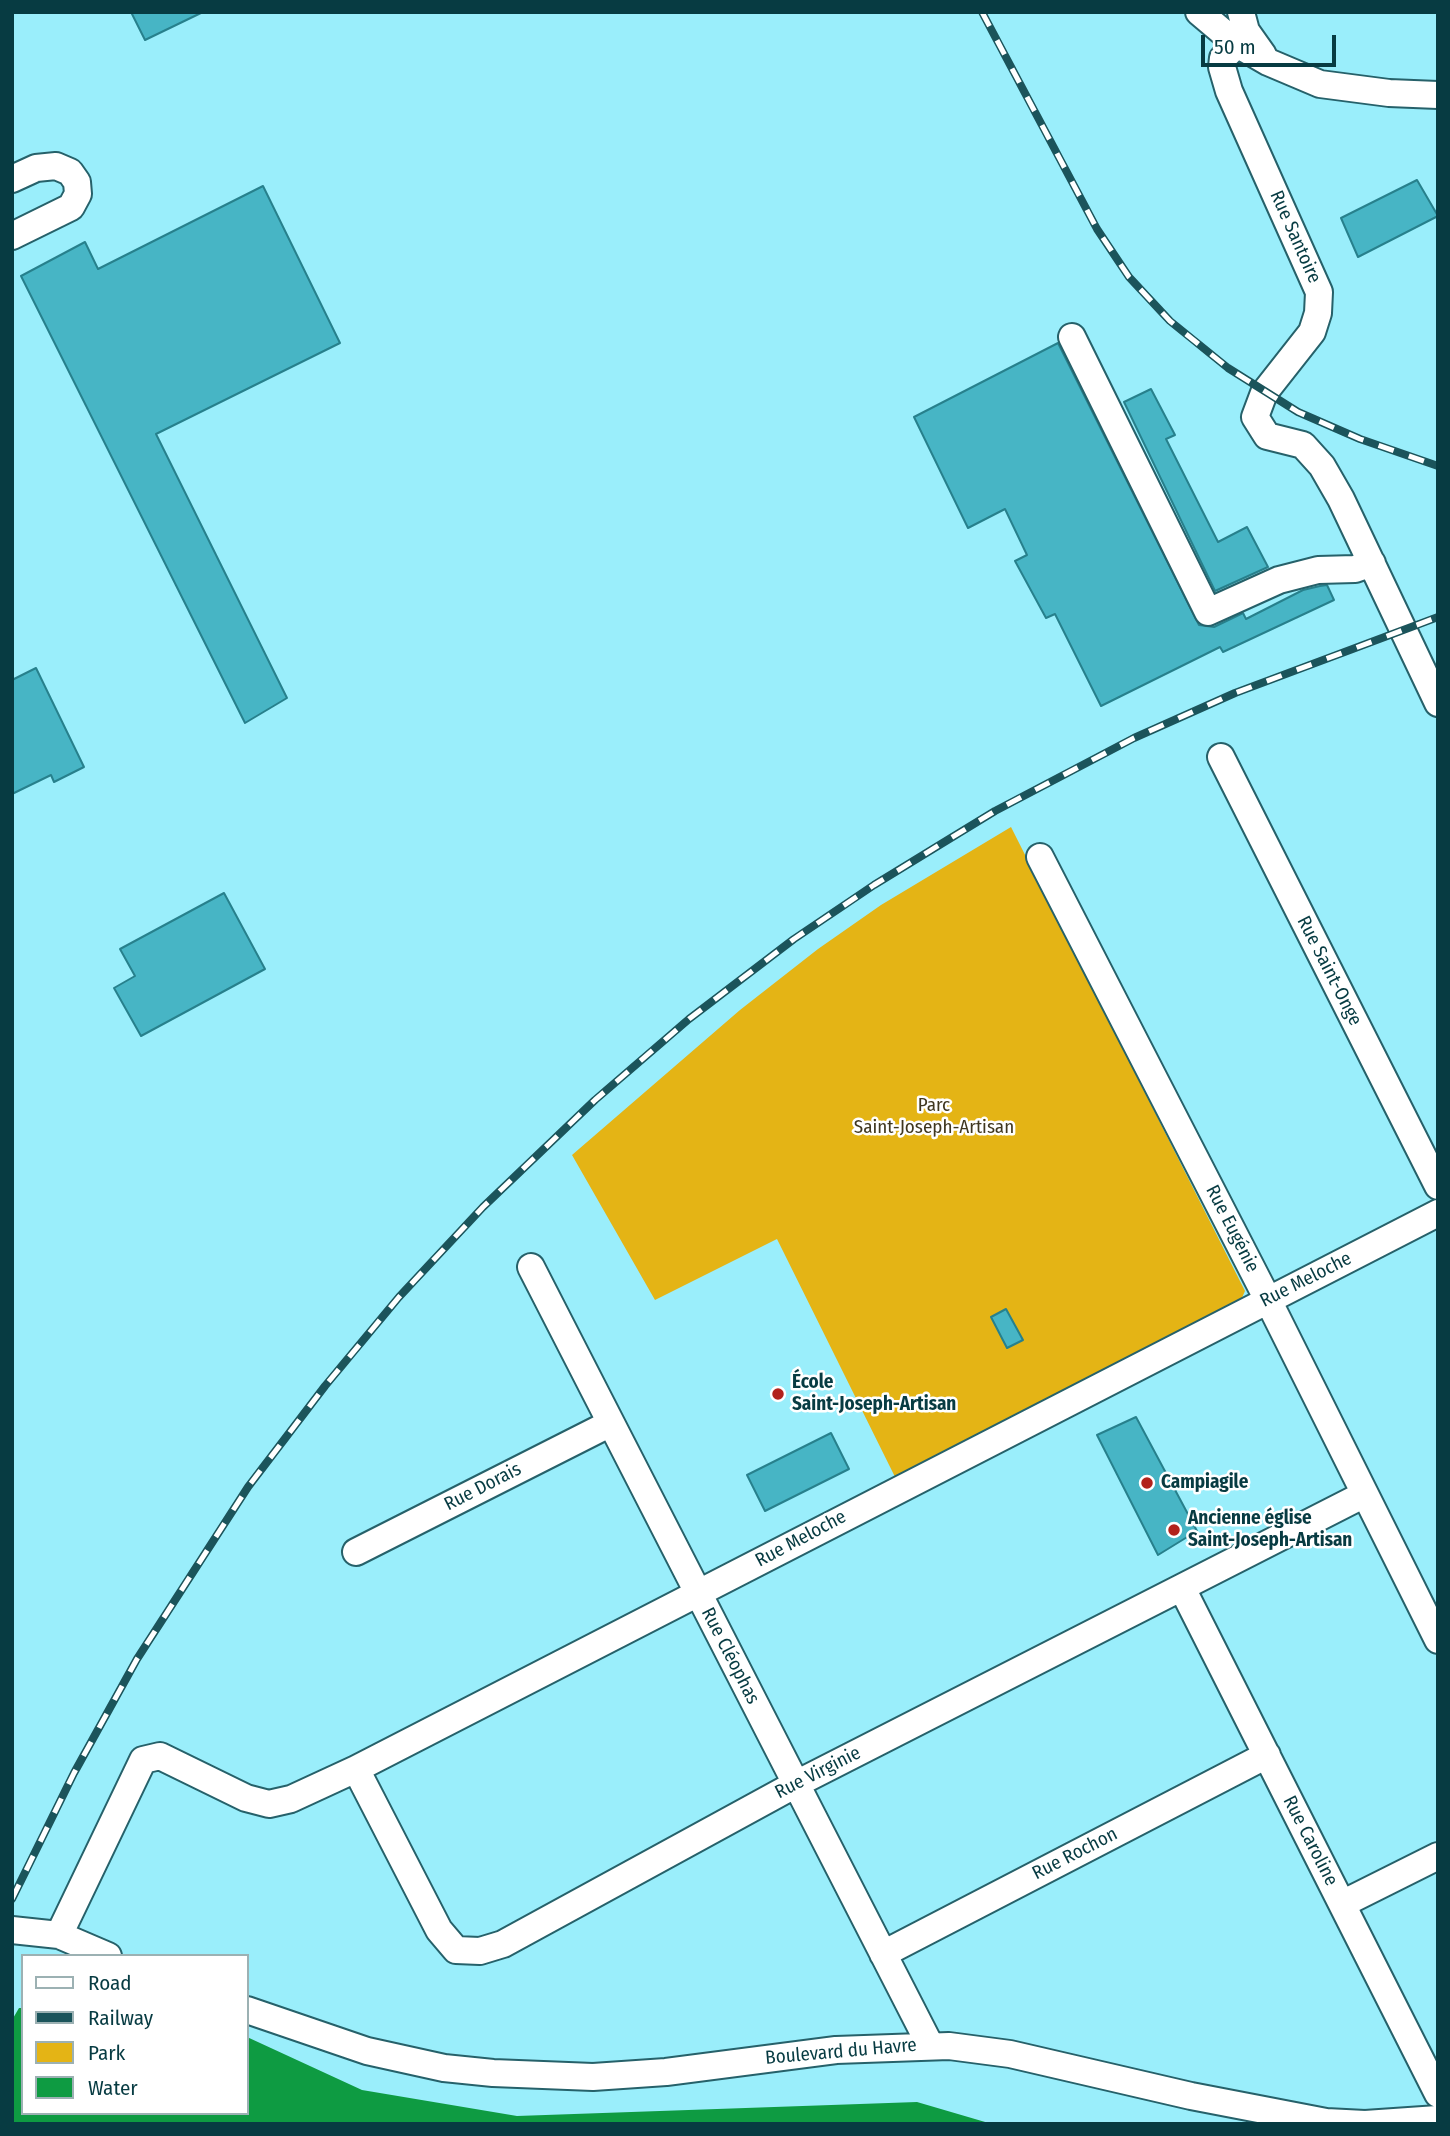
<!DOCTYPE html>
<html>
<head>
<meta charset="utf-8">
<style>
  body { margin:0 }
  #map { position:relative; width:1450px; height:2136px; overflow:hidden; background:#9aeefb; font-family:"Fira Sans Condensed",sans-serif }
  canvas { display:block }
  .frame { position:absolute; inset:0; border:14px solid #073b42; pointer-events:none }
  .legend { position:absolute; left:21px; top:1954px; width:228px; height:161px; box-sizing:border-box; background:#fff; border:2px solid #9cb1b3; margin:0; padding:9px 12px; list-style:none; font-size:21px; color:#073b42 }
  .legend li { display:flex; align-items:center; gap:14px; height:35px }
  .legend b { width:35px; border:2px solid #9cb1b3 }
  .scale { position:absolute; left:1201px; top:35px; width:135px; height:32px; box-sizing:border-box; border:4px solid #073b42; border-top:0; padding-left:9px; font-size:21px; line-height:24px; white-space:nowrap; color:#073b42; -webkit-text-stroke:5px #fff; paint-order:stroke }
</style>
</head>
<body>
<div id="map">
<canvas width="1450" height="2136"></canvas>
<div class="frame"></div>
<ul class="legend">
<li><b style="height:9px;background:#fff"></b>Road</li>
<li><b style="height:9px;background:#1b545b"></b>Railway</li>
<li><b style="height:19px;background:#e4b415"></b>Park</li>
<li><b style="height:19px;background:#0e9b42"></b>Water</li>
</ul>
<div class="scale">50 m</div>
</div>
<script>
const context = document.querySelector('canvas').getContext('2d');
context.lineJoin = 'round';
function fillPath(path, color) {
  context.fillStyle = color;
  context.fill(path, 'evenodd');
}
function toPath(rows) {
  const path = new Path2D();
  for (const r of rows) {
    path.moveTo(r[0], r[1]);
    for (let i = 2; i < r.length; i += 2) path.lineTo(r[i], r[i + 1]);
  }
  return path;
}
function trace(path, color, width, dash) {
  context.strokeStyle = color;
  context.lineWidth = width;
  context.lineCap = dash ? 'butt' : 'round';
  context.setLineDash(dash || []);
  context.stroke(path);
}
function drawText(font, color, halo, rows, align = 'center') {
  context.font = font + ' "Fira Sans Condensed",sans-serif';
  context.lineWidth = 5;
  context.setLineDash([]);
  context.textBaseline = 'middle';
  context.strokeStyle = halo;
  context.fillStyle = color;
  for (const [text, x, y, turn = 0] of rows) {
    context.save();
    context.translate(x, y);
    context.rotate((+turn || 0) * Math.PI / 180);
    context.textAlign = isNaN(turn) ? turn : align;
    if (halo) context.strokeText(text, 0, 0);
    context.fillText(text, 0, 0);
    context.restore();
  }
}
fillPath(toPath([
  [1011,827,1245,1291,1241,1300,900,1487,777,1239,655,1300,572,1155,740,1010,818,949,881,905]
]), '#e4b415');
fillPath(toPath([
  [19,2008,23,2008,23,2113,247,2113,247,2037,362,2090,517,2116,917,2102,992,2124,12,2124,12,2020]
]), '#0e9b42');
const building = toPath([
  [131,12,203,12,145,40,131,12],
  [1417,180,1438,216,1358,257,1341,218,1417,180],
  [263,186,340,343,156,434,287,698,245,723,21,276,85,242,98,269,263,186],
  [1058,343,1199,625,1214,627,1243,613,1246,619,1303,590,1320,586,1327,585,1334,600,1223,652,1220,647,1101,706,1055,614,1046,618,1015,561,1027,555,1005,509,968,528,914,417,1058,343],
  [1151,389,1175,435,1166,439,1218,542,1247,527,1268,567,1215,591,1124,402,1151,389],
  [36,668,84,767,54,782,51,775,12,794,12,680,36,668],
  [224,893,265,969,141,1036,114,988,135,976,120,949,224,893],
  [1006,1309,1023,1340,1007,1348,991,1317,1006,1309],
  [1136,1417,1197,1531,1158,1555,1097,1435,1136,1417],
  [831,1433,849,1469,765,1511,747,1475,831,1433]
]);
fillPath(building, '#47b5c5');
trace(building, '#27808c', 2);
const minor = toPath([
  [1199,12,1237,44,1268,62,1320,84,1389,93,1438,95],
  [1241,12,1246,31,1263,55],
  [1237,44,1223,58,1222,67,1229,91,1319,292,1318,313,1312,332,1264,393,1255,417,1267,436,1303,445,1322,466,1341,499,1438,703],
  [12,179,36,168,56,166,70,172,77,182,78,194,71,207,12,236],
  [1072,337,1208,612,1279,580,1318,570,1355,569,1372,563],
  [1221,757,1438,1186],
  [1040,857,1268,1300,1438,1640],
  [531,1267,930,2045],
  [356,1552,611,1423],
  [1182,1588,1438,2094],
  [356,1769,439,1930,456,1950,480,1951,503,1944,796,1784,1365,1494],
  [1342,1904,1438,1856],
  [12,1930,59,1935,108,1956],
  [59,1935,143,1760,160,1756,246,1798,269,1804,291,1799,356,1769,1438,1213],
  [883,1954,1267,1755],
  [247,2010,367,2051,444,2068,493,2073,593,2077,666,2072,836,2050,949,2046,1010,2054,1191,2096,1326,2122,1365,2124,1438,2119]
]);
trace(minor, '#26616a', 30);
trace(minor, '#fff', 26);
const rail = toPath([
  [982,12,1097,229,1129,277,1170,321,1228,368,1298,412,1360,439,1438,466],
  [12,1899,74,1773,137,1659,248,1487,325,1386,399,1297,483,1207,595,1100,689,1019,794,939,874,885,995,811,1134,738,1235,693,1438,617]
]);
trace(rail, '#1b545b', 8);
trace(rail, '#fff', 5, [16]);
for (const [x, y, r, color] of [
  [778,1394,7,"#b2221b"],
  [1147,1483,7,"#b2221b"],
  [1174,1530,7,"#b2221b"]
]) {
  const dot = new Path2D();
  dot.arc(x, y, r, 0, 2 * Math.PI);
  context.fillStyle = color;
  context.fill(dot);
  trace(dot, '#fff', 2.5);
}
drawText('19px', '#073b42', '#fff', [
  ["Rue Santoire",1295,237,66],
  ["Rue Saint-Onge",1329,971,63],
  ["Rue Eugénie",1232,1229,63],
  ["Rue Meloche",1306,1280,-27],
  ["Rue Dorais",483,1487,-27],
  ["Rue Meloche",801,1539,-28],
  ["Rue Cléophas",730,1656,63],
  ["Rue Virginie",818,1773,-27],
  ["Rue Caroline",1310,1841,63],
  ["Rue Rochon",1075,1854,-27],
  ["Boulevard du Havre",841,2052,-5]
]);
drawText('19px', '#40371f', '#fff', [
  ["Parc",934,1106],
  ["Saint-Joseph-Artisan",934,1128]
]);
drawText('bold 19px', '#073b42', '#fff', [
  ["École",792,1383],
  ["Saint-Joseph-Artisan",792,1405],
  ["Campiagile",1161,1483],
  ["Ancienne église",1188,1519],
  ["Saint-Joseph-Artisan",1188,1541]
], 'left');
</script>
</body>
</html>
